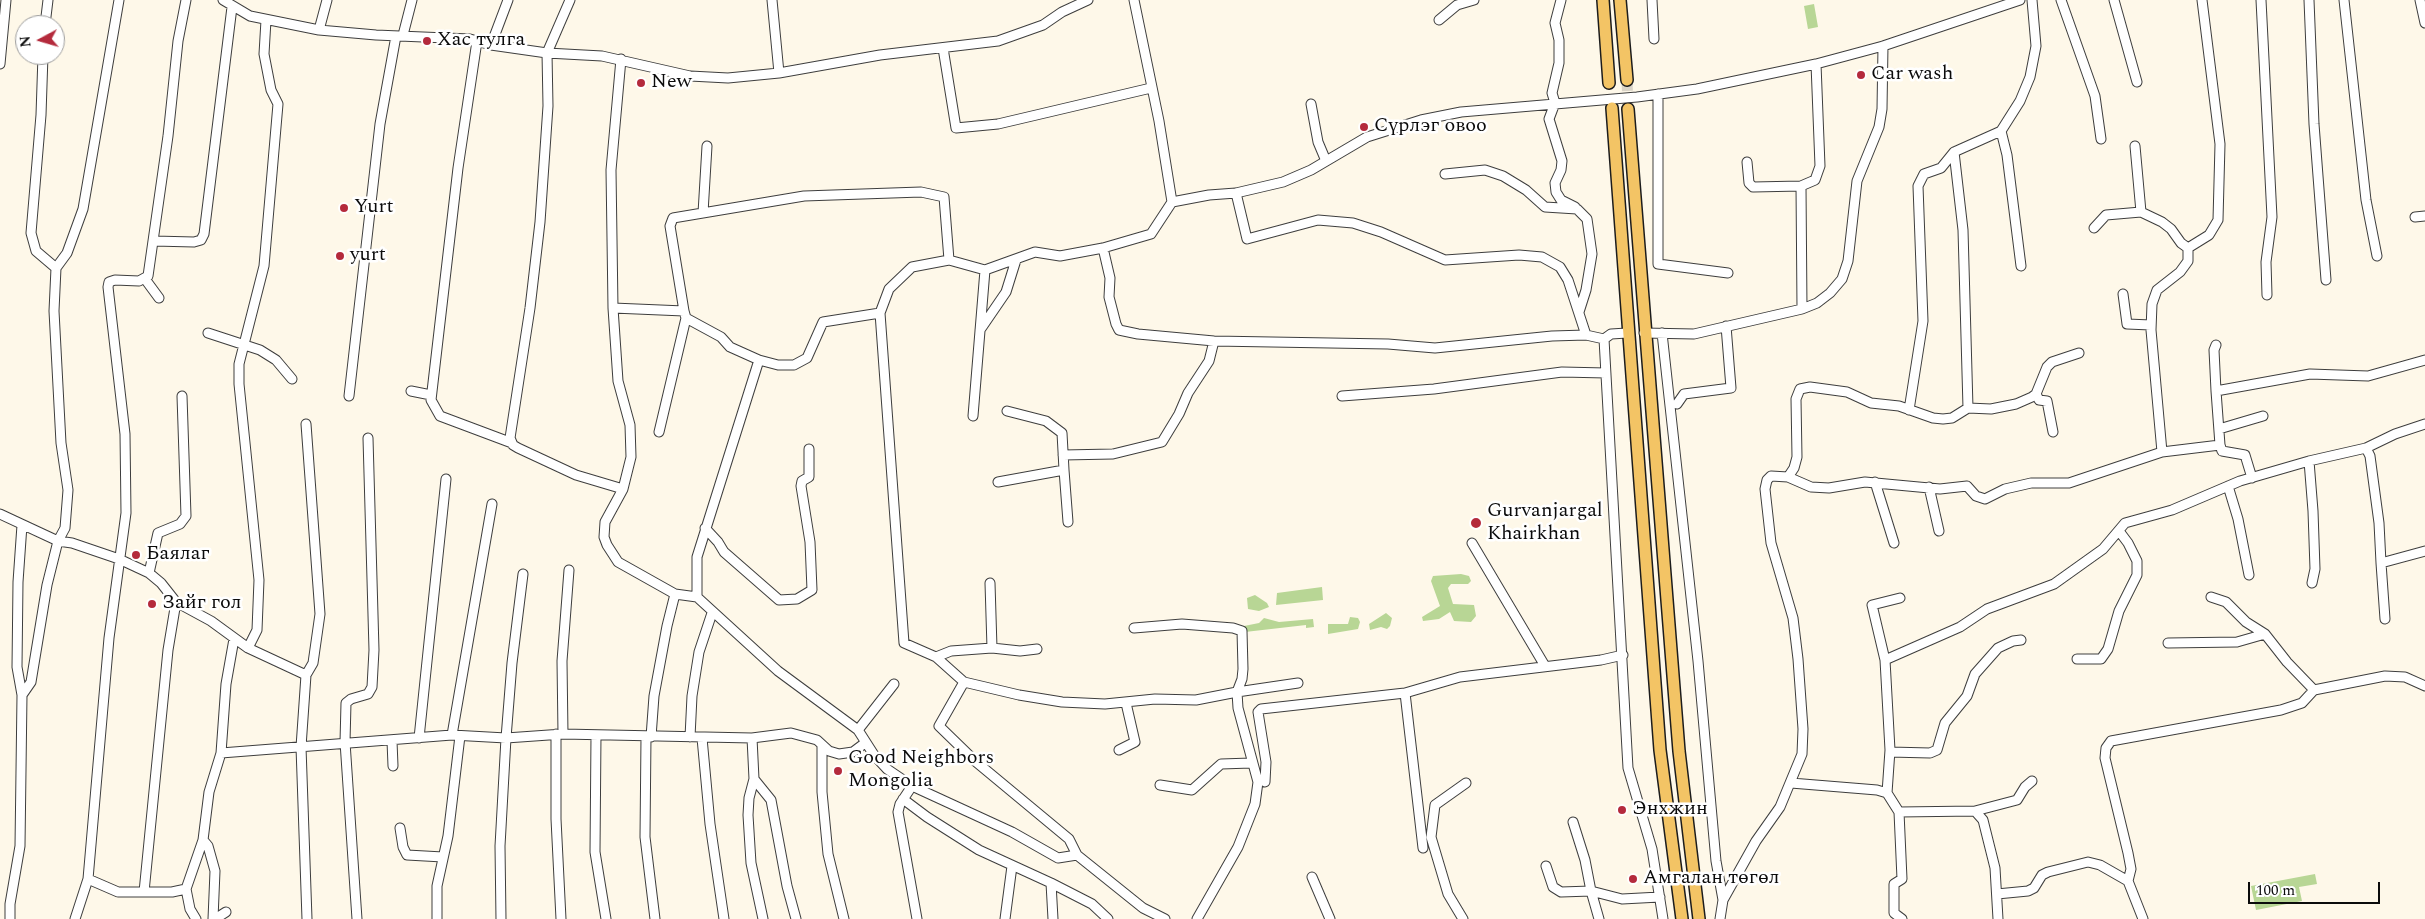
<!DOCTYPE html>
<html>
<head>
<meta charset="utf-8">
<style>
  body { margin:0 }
  #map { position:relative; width:2425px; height:919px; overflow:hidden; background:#fef8e9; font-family:Spectral,serif }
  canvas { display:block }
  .north { position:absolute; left:15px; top:15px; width:50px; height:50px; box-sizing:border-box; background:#fff; border:1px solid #9d9d9d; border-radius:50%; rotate:264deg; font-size:14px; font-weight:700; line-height:20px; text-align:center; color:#0b0b0b }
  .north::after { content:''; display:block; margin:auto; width:18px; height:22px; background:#b42a3c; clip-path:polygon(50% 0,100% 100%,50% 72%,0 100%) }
  .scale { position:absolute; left:2248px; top:882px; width:132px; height:22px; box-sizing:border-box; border:2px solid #0b0b0b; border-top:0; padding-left:6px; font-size:15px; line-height:18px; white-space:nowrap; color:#0b0b0b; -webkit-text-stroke:4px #fff; paint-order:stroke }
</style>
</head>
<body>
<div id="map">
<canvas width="2425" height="919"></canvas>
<div class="north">N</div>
<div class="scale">100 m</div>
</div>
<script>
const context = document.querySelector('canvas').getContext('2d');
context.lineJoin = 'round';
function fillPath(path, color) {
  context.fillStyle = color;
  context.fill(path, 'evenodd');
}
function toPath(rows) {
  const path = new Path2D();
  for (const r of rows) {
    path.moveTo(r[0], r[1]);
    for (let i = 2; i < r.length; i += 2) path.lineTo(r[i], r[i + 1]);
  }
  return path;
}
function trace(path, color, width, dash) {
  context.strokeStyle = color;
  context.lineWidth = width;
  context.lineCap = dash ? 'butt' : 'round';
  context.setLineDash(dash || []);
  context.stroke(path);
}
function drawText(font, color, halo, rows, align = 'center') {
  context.font = font + ' Spectral,serif';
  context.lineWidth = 5;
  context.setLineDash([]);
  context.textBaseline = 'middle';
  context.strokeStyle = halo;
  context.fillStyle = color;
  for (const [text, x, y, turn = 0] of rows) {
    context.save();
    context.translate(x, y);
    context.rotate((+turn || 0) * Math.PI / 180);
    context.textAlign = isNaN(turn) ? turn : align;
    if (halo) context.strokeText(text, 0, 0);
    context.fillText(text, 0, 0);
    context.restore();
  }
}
fillPath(toPath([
  [1814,4,1818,27,1808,29,1804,6],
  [1461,574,1469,576,1471,581,1468,584,1451,584,1448,588,1453,604,1474,605,1476,616,1471,622,1454,621,1450,612,1439,619,1423,621,1422,617,1440,606,1431,581,1433,576],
  [1322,587,1323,600,1276,605,1277,593],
  [1255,595,1267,603,1269,607,1259,611,1248,609,1247,598],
  [1386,613,1392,618,1390,626,1387,629,1381,627,1370,630,1369,624],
  [1350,617,1358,618,1360,622,1358,629,1328,634,1328,624,1348,624],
  [1264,618,1279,622,1313,619,1314,627,1306,628,1306,625,1245,632,1244,626,1259,623],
  [2315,874,2317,884,2299,887,2302,901,2256,910,2251,886]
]), '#b8d695');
trace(toPath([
  [1627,80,1628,107]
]), '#dad4c8', 11, [11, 5.5]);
const minor = toPath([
  [223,0,250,16,319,30,376,35,470,39,491,45,547,53,602,56,690,76,728,78,779,73,880,55,998,41,1043,25,1062,12,1088,0],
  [570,0,547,53,548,106,540,222,530,308,510,438,513,445,518,448,576,475,623,489],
  [772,0,779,73],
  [1561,0,1555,23,1559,40,1559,63,1552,93,1555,103,1549,119,1562,161,1561,170,1555,183,1556,192,1561,200,1575,207],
  [1652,0,1654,39],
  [2061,0,2095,96,2101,139],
  [2114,0,2137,82],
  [2261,0,2272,217,2266,262,2267,295],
  [2309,0,2314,124,2326,280],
  [2344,0,2366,200,2377,256],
  [2420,0,2425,23],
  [1439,20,1457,5,1474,0],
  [45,25,48,0],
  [319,30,327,0],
  [403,35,412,0],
  [477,41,458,168,431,400,440,416,512,443],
  [491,45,508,0],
  [943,48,956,128,998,124,1151,88],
  [43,55,41,115,31,233,36,251,56,268],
  [621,59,611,170,613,308,618,381,630,425,631,457,623,489,605,522,604,537,607,545,618,562,675,594,697,597,778,671,858,730,874,755,887,769,912,786],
  [0,64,6,0],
  [1658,94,1658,264,1728,273],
  [1311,104,1318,142,1326,161],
  [2001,131,2007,155,2021,266],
  [2135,146,2141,212],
  [1954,152,1963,230,1968,408],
  [1747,162,1749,183,1753,187,1801,186],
  [1445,174,1485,170,1503,176,1526,190,1545,207,1577,209,1587,219,1592,254,1586,290,1579,312],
  [1236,193,1247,239,1318,220,1353,223,1381,232,1445,260,1519,255,1542,257,1560,267,1568,280,1586,335],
  [1172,202,1209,195,1236,193,1283,182,1311,170,1367,137,1421,120,1461,112,1637,97,1697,89,1816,64,1883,46,2020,0],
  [703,213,707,146],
  [2415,217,2425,216],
  [2094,228,2106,215,2141,212,2162,222,2171,229,2181,243,2188,248],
  [154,241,194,242,201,240,204,234,232,7],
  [1103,248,1110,278,1109,297,1116,324,1119,330,1138,334,1214,341,1388,344,1435,348,1552,336,1586,335,1604,339],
  [145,279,159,298],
  [2123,294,2127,324,2151,325],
  [613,308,684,311,686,318,721,337,730,347,759,360,778,365,794,365,807,358,823,322,880,313,889,289,912,267,949,260,985,270,1035,252,1060,256,1103,248,1151,234,1172,202,1159,121,1134,0],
  [1802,309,1801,186,1815,180,1820,166,1816,64],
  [684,311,670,226,673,218,804,196,921,192,944,197,949,260],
  [880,313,904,643,936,657,964,682,1019,695,1062,702,1105,704,1155,699,1196,700,1237,692,1242,679,1243,669,1242,631,1233,628,1182,624,1134,628],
  [980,330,1006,292,1016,260],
  [208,333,260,350,276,360,292,379],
  [1627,333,1611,334,1604,339,1628,768,1652,849,1663,919],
  [1644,333,1694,334,1802,309,1817,303,1830,293,1842,279,1848,261,1857,181,1879,127,1882,109,1883,46],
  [1662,333,1698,661,1716,861,1723,900],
  [411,391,431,395],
  [2216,391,2214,350,2216,345],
  [2036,394,2039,400,2047,401,2053,432],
  [349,396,380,124,396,36],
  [1342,396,1434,389,1562,372,1606,373],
  [1677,404,1684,394,1731,388,1726,326],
  [1909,410,1923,321,1918,186,1924,174,1941,168,1954,152,2001,131,2020,101,2030,77,2036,46,2032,0],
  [973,416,985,270],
  [2219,429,2263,416],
  [659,432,686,318],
  [2220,445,2222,451,2245,455,2252,478],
  [2366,448,2395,434,2425,424],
  [2162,452,2151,330,2152,304,2157,290,2180,272,2188,261,2188,248,2209,235,2218,220,2220,144,2202,0],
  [1063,455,1113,454,1162,442,1179,414,1188,393,1209,361,1214,341],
  [2309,461,2313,511,2315,569,2312,583],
  [1064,470,1068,522],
  [1788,477,1794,468,1797,457,1796,399,1800,389,1810,387,1847,392,1871,403,1899,406,1933,418,1943,419,1952,418,1968,408,1991,409,2016,404,2032,397,2036,394,2047,367,2052,362,2079,353],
  [998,482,1064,470,1062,433,1046,421,1007,411],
  [1875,482,1894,543],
  [2228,486,2238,519,2249,575],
  [1929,487,1939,531],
  [0,514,58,541,72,543,119,559,149,573,161,583,176,602,211,621,248,648,306,675,313,663,320,614,306,424],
  [22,525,18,582,17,667,22,695],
  [705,528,718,542,724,552,779,600,797,599,812,590,810,542,801,486,802,481,809,477,809,449],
  [1472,543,1545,666],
  [2381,563,2385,619],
  [149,573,158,533,180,524,186,516,182,396],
  [697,597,697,557,759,360],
  [2211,597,2226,602,2246,622,2265,634,2287,662,2314,690,2385,676,2405,677,2425,686],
  [2168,643,2237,642,2265,634],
  [248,648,257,630,259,580,239,384,239,364,264,266,278,104,271,90,264,54,266,20],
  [992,648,1020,651,1037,649],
  [936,657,951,651,992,648,990,583],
  [2077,659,2101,659,2108,649,2119,611,2137,575,2137,561,2128,543,2119,531],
  [1885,660,1872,605,1900,598],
  [306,675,301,747,307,919],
  [964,682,939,726,975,761,1069,839,1077,855],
  [1405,693,1423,848],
  [858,730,894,684],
  [556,734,556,819,561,919],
  [563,734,562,661,569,570],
  [452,735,492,504],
  [596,735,595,852,606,919],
  [646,737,645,837,655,919],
  [651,737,654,696,667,626,675,594],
  [690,737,692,696,699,652,712,613],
  [419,738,446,479],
  [702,738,710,824,724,919],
  [752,738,754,779,749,798,748,815,751,863,763,919],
  [392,741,393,766],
  [822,745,822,792,828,854,844,919],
  [1119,750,1135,742,1126,703],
  [1890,752,1930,753,1937,750,1945,723,1967,696,1975,674,1998,648,2013,641,2021,640],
  [221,753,452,735,506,738,563,734,752,738,791,733,817,740,829,751,839,754,853,752,865,743],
  [754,779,771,800,787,886,796,919],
  [1265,782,1266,762,1258,712,1261,709,1405,693,1460,677,1601,660,1623,655],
  [1791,783,1877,790,1887,793,1899,812,1975,811,2017,800,2025,787,2032,781],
  [1160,785,1192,790,1221,764,1251,763],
  [1887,793,1890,750,1885,660,1960,627,1987,609,2054,584,2103,549,2125,523,2172,510,2240,481,2309,461,2366,448,2370,456,2379,523,2381,563,2425,551],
  [903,799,927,817,979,850,1051,883,1053,919],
  [1975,811,1983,820,1995,868,1998,919],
  [1899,812,1902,879,1894,884,1894,913,1902,919],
  [1573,822,1585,860,1591,891,1599,919],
  [400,828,403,847,407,855,443,857],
  [203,840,208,846,215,871,213,919],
  [1546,866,1553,887,1561,892,1591,891,1622,899,1660,897],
  [1312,877,1330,919],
  [88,879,118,892,172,892,186,889],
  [2128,881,2131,869,2128,853,2105,758,2106,748,2111,741,2281,710,2302,703,2314,690],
  [1051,883,1092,904,1108,919],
  [144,892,168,650,176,602],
  [1997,894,2028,891,2034,888,2042,875,2048,872,2088,862,2100,865,2128,881,2143,919],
  [10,919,10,904,20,846,22,695,31,682,47,585,58,541,65,528,68,490,61,443,54,311,56,268,67,253,83,209,119,0],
  [75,919,88,879,109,638,126,513,125,434,108,287,109,282,115,280,139,281,148,276,168,136,178,41,186,0],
  [196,919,190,909,186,889,203,840,209,792,221,753,226,684,234,639],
  [215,919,226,912],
  [357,919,345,742,346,703,351,699,368,694,372,687,374,650,368,438],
  [437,919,437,886,448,836,460,736],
  [501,919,500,846,506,738,512,663,523,574],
  [917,919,898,812,900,804,912,786,1012,832,1058,858,1077,855,1143,908,1165,919],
  [1005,919,1012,866],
  [1197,919,1238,847,1255,804,1258,782,1238,708,1237,692,1298,683],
  [1463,919,1448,894,1431,837,1435,805,1466,783],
  [1720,919,1723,900,1756,841,1780,807,1802,754,1803,729,1798,659,1793,618,1771,543,1765,489,1767,480,1771,476,1788,477,1811,487,1829,488,1865,482,1940,489,1967,486,1976,496,1985,499,2005,489,2031,483,2069,483,2162,452,2220,445,2216,391,2310,374,2368,376,2425,360]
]);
const major = toPath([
  [1603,0,1609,83],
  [1620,0,1627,80],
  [1612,108,1660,750,1682,919],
  [1628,109,1679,751,1699,919]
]);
trace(minor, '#3e3e3e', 11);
trace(major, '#1c1c1c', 14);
trace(minor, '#fff', 9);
trace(major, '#f3c465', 11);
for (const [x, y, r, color] of [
  [427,41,5,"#b42a3c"],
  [1861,75,5,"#b42a3c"],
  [641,83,5,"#b42a3c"],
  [1364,127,5,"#b42a3c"],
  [344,208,5,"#b42a3c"],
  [340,256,5,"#b42a3c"],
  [1476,523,6,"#b42a3c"],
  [136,555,5,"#b42a3c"],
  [152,604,5,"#b42a3c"],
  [838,771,5,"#b42a3c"],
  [1622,810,5,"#b42a3c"],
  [1633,879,5,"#b42a3c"]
]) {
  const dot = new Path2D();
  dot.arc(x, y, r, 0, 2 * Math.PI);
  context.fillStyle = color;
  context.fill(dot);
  trace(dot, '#fff', 2);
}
drawText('20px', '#0b0b0b', '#fff', [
  ["Хас тулга",437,41],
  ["Car wash",1871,75],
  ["New",651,83],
  ["Сүрлэг овоо",1374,127],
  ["Yurt",354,208],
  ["yurt",350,256],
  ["Gurvanjargal",1487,512],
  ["Khairkhan",1487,535],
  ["Баялаг",146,555],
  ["Зайг гол",162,604],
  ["Good Neighbors",848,759],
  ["Mongolia",848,782],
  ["Энхжин",1632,810],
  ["Амгалан төгөл",1643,879]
], 'left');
</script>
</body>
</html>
